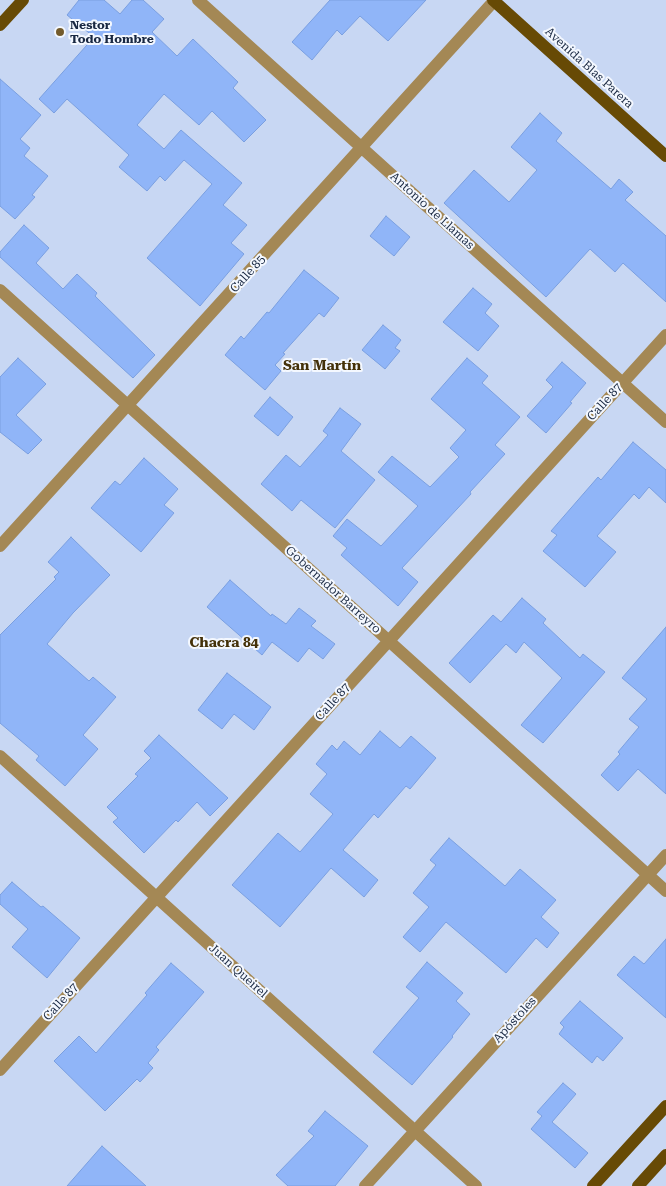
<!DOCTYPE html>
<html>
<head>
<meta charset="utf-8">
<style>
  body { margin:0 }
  canvas { display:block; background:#c8d7f3 }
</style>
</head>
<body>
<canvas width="666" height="1186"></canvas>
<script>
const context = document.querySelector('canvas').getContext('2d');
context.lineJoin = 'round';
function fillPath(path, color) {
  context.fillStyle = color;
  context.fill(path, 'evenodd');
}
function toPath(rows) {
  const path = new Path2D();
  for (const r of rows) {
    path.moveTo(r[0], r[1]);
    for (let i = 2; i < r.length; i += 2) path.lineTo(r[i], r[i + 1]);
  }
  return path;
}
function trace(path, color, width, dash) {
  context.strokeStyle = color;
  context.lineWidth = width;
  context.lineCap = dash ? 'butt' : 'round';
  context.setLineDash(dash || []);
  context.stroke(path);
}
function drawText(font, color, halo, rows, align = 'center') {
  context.font = font + ' "Roboto Serif",serif';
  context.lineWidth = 4;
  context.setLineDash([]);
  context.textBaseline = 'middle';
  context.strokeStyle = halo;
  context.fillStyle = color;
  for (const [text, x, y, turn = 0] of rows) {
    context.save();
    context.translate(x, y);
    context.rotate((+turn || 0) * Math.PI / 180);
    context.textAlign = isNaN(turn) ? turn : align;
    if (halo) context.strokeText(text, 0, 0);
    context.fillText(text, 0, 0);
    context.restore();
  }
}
const building = toPath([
  [79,0,104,0,120,14,132,0,143,0,164,19,152,32,177,56,193,39,238,82,233,88,266,120,244,142,212,111,199,125,164,94,137,125,164,149,181,130,242,183,223,205,247,225,231,243,244,254,200,306,147,258,212,184,184,160,165,181,160,176,147,191,119,167,129,155,67,99,54,113,39,99,94,37,67,15,79,0],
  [330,0,426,0,388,41,360,16,342,35,337,30,312,60,292,42,330,0],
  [0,79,41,115,20,139,30,148,24,156,48,176,32,195,35,197,15,219,0,206,0,79],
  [540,113,562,133,556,141,611,189,619,179,633,192,625,200,666,236,666,302,623,263,615,272,590,249,546,297,444,203,474,170,509,202,537,170,511,147,540,113],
  [386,216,410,237,394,256,370,236,386,216],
  [24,225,49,248,36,263,63,289,77,274,97,293,95,296,155,355,133,378,0,257,0,252,24,225],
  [304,270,339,298,324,317,319,313,283,353,285,354,275,365,281,371,265,390,225,355,241,336,244,339,267,312,269,313,304,270],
  [473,288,492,304,485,313,499,326,478,351,443,322,473,288],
  [383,325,401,340,395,348,400,351,385,369,362,350,383,325],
  [18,358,46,384,16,415,42,440,28,454,0,432,0,377,18,358],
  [467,358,488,376,482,383,520,417,495,445,505,454,470,492,471,494,402,568,418,582,398,606,341,555,347,548,333,536,347,519,381,546,418,506,378,472,392,456,430,487,459,457,450,448,466,430,431,399,467,358],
  [562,362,586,383,570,402,572,403,546,433,527,416,553,387,546,380,562,362],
  [270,397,293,417,278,436,254,416,270,397],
  [340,408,361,424,341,451,375,480,335,528,301,500,292,511,261,484,286,455,300,467,328,435,323,431,340,408],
  [633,442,666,470,666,503,649,487,639,499,634,494,597,536,616,552,585,587,543,551,557,535,551,531,598,477,601,480,633,442],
  [144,458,178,489,164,505,174,513,141,552,91,508,115,481,120,485,144,458],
  [71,537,110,575,73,613,47,644,89,681,93,677,116,697,83,735,98,749,65,786,36,760,39,756,0,723,0,635,56,579,54,577,59,572,48,562,71,537],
  [230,580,271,616,272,614,286,624,299,608,316,621,311,626,335,644,323,659,309,648,298,662,272,642,262,655,207,607,230,580],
  [522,598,546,619,543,623,580,658,583,654,605,672,543,743,521,725,562,678,524,642,516,653,506,644,470,683,449,663,493,615,501,622,522,598],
  [666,627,666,794,638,769,618,791,601,775,620,754,618,752,639,727,629,719,647,699,622,678,666,627],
  [227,673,271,707,254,730,234,714,222,729,198,710,227,673],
  [380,731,400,748,411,736,436,758,410,789,406,786,378,818,374,814,343,850,378,880,364,897,331,868,280,927,232,885,278,833,300,852,333,814,310,794,327,774,316,764,332,745,337,750,344,741,360,755,380,731],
  [159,735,228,798,210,816,197,802,178,822,176,820,144,853,113,822,118,818,107,807,138,776,135,774,151,758,144,751,159,735],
  [449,838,505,886,520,869,556,900,541,917,559,933,547,948,536,938,506,973,446,922,420,952,403,937,429,907,413,893,436,865,430,860,449,838],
  [12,882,41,907,43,906,80,938,47,978,12,947,28,929,0,904,0,895,12,882],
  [666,939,666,1018,617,975,634,956,644,964,666,939],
  [427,962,463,993,456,1001,470,1014,452,1036,453,1037,412,1085,373,1052,419,998,406,987,427,962],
  [171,963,204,992,156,1047,159,1050,148,1063,153,1068,140,1082,137,1079,105,1111,54,1061,79,1036,96,1053,147,995,145,993,171,963],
  [580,1001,623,1038,603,1061,597,1056,592,1063,559,1034,564,1027,560,1023,580,1001],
  [563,1083,576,1094,552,1122,588,1153,575,1168,531,1129,542,1116,537,1112,563,1083],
  [325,1111,368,1146,335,1186,288,1186,276,1175,314,1136,308,1131,325,1111],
  [102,1146,146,1186,67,1186,102,1146]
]);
fillPath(building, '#90b5f8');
trace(building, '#7a9fe0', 1);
trace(toPath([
  [198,0,666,422],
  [0,290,666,891],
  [0,546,494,1],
  [0,756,476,1186],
  [0,1070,666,335],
  [365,1186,666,855]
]), '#a48855', 12);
trace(toPath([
  [493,0,666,156],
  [0,25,23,0],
  [593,1186,666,1106],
  [638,1186,666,1155]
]), '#674a05', 12);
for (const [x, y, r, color] of [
  [60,32,5,"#735b2c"]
]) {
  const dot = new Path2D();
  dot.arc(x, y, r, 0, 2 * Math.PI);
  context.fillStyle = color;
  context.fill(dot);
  trace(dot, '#f4f8ff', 2);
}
drawText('bold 12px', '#192842', '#f4f8ff', [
  ["Nestor",70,25],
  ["Todo Hombre",70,39]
], 'left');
drawText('12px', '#192842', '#f4f8ff', [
  ["Avenida Blas Parera",589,68,42],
  ["Antonio de Llamas",432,211,42],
  ["Calle 85",248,274,-48],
  ["Calle 87",605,402,-48],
  ["Gobernador Barreyro",333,590,42],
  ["Calle 87",333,702,-48],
  ["Juan Queirel",238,971,42],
  ["Calle 87",61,1002,-48],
  ["Apóstoles",515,1020,-48]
]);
drawText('bold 14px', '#443109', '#f4f8ff', [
  ["San Martín",322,366],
  ["Chacra 84",224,643]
]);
</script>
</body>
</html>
